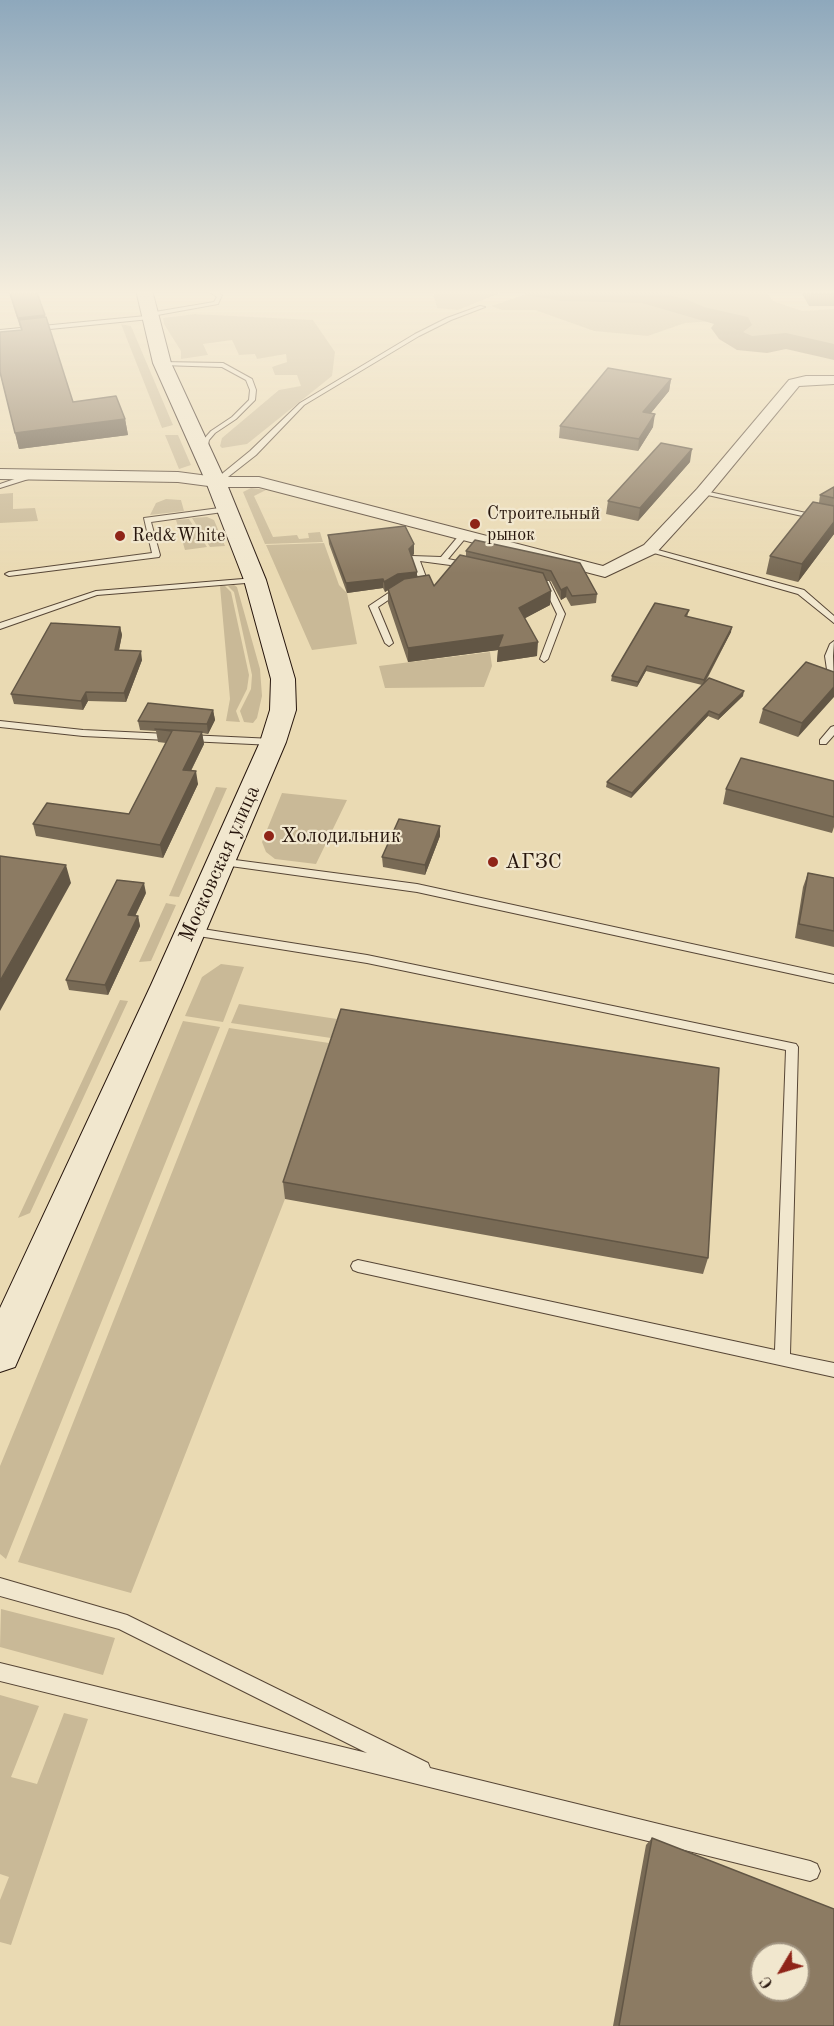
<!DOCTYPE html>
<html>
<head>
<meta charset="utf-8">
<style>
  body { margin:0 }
  #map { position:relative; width:834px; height:2026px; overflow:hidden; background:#eadab3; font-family:"Old Standard TT",serif }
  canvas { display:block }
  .north { position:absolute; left:750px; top:1942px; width:60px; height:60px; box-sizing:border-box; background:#f1e7ce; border:2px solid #a09380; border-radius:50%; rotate:232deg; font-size:16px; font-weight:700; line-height:24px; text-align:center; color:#26150c }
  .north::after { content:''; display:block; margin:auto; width:21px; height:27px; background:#8f2418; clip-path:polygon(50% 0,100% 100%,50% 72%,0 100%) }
</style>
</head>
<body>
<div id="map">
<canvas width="834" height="2026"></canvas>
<div class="north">С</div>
</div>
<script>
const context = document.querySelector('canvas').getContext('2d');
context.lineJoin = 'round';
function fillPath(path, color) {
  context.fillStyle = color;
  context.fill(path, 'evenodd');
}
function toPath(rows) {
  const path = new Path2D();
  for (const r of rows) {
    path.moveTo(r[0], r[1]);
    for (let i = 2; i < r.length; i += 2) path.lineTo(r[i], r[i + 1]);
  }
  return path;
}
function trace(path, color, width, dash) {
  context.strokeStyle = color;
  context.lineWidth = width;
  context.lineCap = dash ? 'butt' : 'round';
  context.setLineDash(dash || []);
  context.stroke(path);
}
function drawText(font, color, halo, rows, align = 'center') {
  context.font = font + ' "Old Standard TT",serif';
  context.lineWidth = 4.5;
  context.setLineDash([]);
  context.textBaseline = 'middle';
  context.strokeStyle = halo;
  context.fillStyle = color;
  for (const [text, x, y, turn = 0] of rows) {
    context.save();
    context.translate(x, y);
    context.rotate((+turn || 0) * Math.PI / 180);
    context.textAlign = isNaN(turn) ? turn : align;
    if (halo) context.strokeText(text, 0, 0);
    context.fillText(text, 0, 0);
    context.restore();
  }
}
fillPath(toPath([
  [432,290,507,290,458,310,437,308],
  [539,290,765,290,773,301,802,311,834,309,834,348,747,336,717,321,685,323,648,336,594,331,535,310,502,310,491,306],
  [195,314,313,320,335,352,332,376,247,444,222,448,220,446,222,438,279,390,301,386,297,375,275,375,272,367,287,362,286,354,257,359,255,354,239,355,232,340,203,344,208,355,181,359,181,351,164,324,163,318],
  [121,324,131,326,173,425,162,428],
  [165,435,178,435,191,465,179,469],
  [251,488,266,490,254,496,273,537,297,535,299,539,309,538,308,533,320,532,323,542,265,544,243,492],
  [13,493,13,509,35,508,38,521,0,523,0,494],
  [166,499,181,500,184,511,150,515,156,503],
  [207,517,214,520,225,546,210,547,192,518],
  [189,519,207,547,185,550,176,520],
  [324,543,339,585,347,593,357,644,312,650,266,545],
  [234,585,237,587,260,669,262,696,257,718,253,723,244,722,240,711,251,689,252,675,234,592,228,586],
  [220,586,225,586,231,592,249,675,247,689,236,711,240,722,226,721,230,699],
  [490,652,492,666,484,687,385,688,379,666],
  [216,787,227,788,179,897,169,896],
  [282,793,347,800,316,864,275,859,266,852,262,842],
  [166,903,176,905,151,961,139,962],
  [221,964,244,967,223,1022,185,1016,202,977],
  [120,1000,128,1001,30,1213,18,1218],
  [239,1004,337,1019,331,1038,231,1023],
  [183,1021,220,1027,6,1559,0,1554,0,1466],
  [229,1028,329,1043,326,1053,333,1054,285,1199,131,1593,18,1562],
  [1,1609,115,1638,103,1675,0,1647],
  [0,1695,39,1706,11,1777,37,1784,64,1713,88,1719,11,1945,0,1942,0,1900,9,1877,0,1874]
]), '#c9b997');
fillPath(toPath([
  [523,290,646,290,686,299,704,307,748,317,752,325,743,332,752,336,786,333,834,344,834,360,786,349,767,353,737,350,719,339,711,328,714,324,642,303,562,301,526,295,523,290]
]), '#a7977a');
const lane = toPath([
  [207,290,214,290,222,295,218,304,152,316,150,319,0,334,0,330,146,316,149,313,214,302,217,297,207,290],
  [480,306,485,307,451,320,419,336,304,405,256,455,219,484,212,482,250,451,300,403,415,334,447,318,480,306],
  [160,362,223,363,252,379,256,390,255,400,236,419,215,433,209,440,206,455,199,453,204,439,211,431,232,417,249,400,250,390,246,380,222,367,162,365,159,363,160,362],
  [35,472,39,474,38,476,0,488,0,484,35,472],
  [700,490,834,519,834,523,703,494,699,492,700,490],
  [227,507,230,507,230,511,151,522,160,555,159,557,9,576,5,574,9,572,152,553,144,518,227,507],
  [461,533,468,535,448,559,473,564,473,568,420,561,429,585,425,587,416,587,416,583,420,583,411,558,412,556,441,557,461,533],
  [647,547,804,590,834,616,834,623,798,594,647,551,647,547],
  [255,578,259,580,258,582,97,595,0,629,0,623,96,591,255,578],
  [539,580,549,581,565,614,548,659,544,662,540,659,557,614,543,585,538,582,539,580],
  [399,586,406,588,378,607,393,643,389,646,385,643,369,606,399,586],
  [834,641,833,656,834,686,829,683,825,656,830,644,834,641],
  [0,721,83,730,273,739,278,742,273,745,83,736,0,727,0,721],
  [834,726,834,735,826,744,820,744,820,740,831,727,834,726],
  [220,858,417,884,834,975,834,983,417,892,216,864,215,862,220,858],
  [190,927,367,955,796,1044,798,1047,790,1354,834,1363,834,1377,358,1272,353,1270,351,1266,353,1262,358,1260,775,1350,786,1050,367,963,186,934,184,931,186,928,190,927],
  [0,1578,127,1615,428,1763,430,1768,810,1861,817,1864,820,1871,817,1878,810,1881,0,1681,0,1663,367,1753,119,1629,0,1596,0,1578]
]);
const street = toPath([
  [806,376,834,376,834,384,799,386,709,495,656,553,605,577,259,487,216,487,178,482,0,479,0,469,178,472,216,477,259,477,603,566,644,545,697,489,789,380,806,376]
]);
const secondary = toPath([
  [136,290,152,290,171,363,226,482,266,580,295,679,296,710,286,742,183,985,15,1367,0,1372,0,1308,151,985,260,742,270,710,271,679,244,580,206,482,153,363,136,290]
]);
trace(lane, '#574636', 2);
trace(street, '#574636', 2);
trace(secondary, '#26150c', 2);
fillPath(lane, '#f1e7ce');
fillPath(street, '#f1e7ce');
fillPath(secondary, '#f1e7ce');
fillPath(toPath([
  [8,290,36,290,73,402,125,419,128,435,19,449,0,373,21,330],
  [800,290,834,290,834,306,809,306],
  [671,379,669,391,651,413,653,427,638,451,559,438,560,426],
  [690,462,638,521,606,514,608,501],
  [834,487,834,534,798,582,766,574,770,556,819,503,820,495],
  [328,535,414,554,411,556,417,577,434,586,466,556,466,551,580,563,597,594,596,603,571,606,566,597,561,600,551,581,546,580,551,591,550,605,525,618,537,656,497,662,498,650,408,662,388,603,388,590,385,592,383,588,347,593,329,544],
  [689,610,687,617,731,632,706,681,743,696,718,720,708,716,631,798,606,787,607,782,702,685,646,671,637,687,611,681,612,676],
  [120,627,122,635,119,650,142,660,126,702,88,701,83,710,14,704,11,694],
  [834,672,798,737,759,723,763,709],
  [213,710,215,720,208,734,202,733,204,744,191,771,198,784,163,858,36,836,33,824,129,814,166,743,158,742,156,731,140,730,138,721],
  [834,781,834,827,832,833,723,804,726,789],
  [440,826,440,836,425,875,383,867,382,857],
  [808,873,834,878,834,947,795,938,803,887],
  [146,893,135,915,138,916,140,926,108,995,69,990,66,980],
  [283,1182,708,1258,703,1274,285,1199],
  [652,1838,834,2026,613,2026,646,1845]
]), '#786a55');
fillPath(toPath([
  [45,315,46,323,20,326,18,318],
  [671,379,669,391,641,425,643,412],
  [655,414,653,427,638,451,639,439],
  [125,419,128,435,19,449,15,433],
  [692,449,690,462,638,521,640,508],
  [834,522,834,534,798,582,802,564],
  [414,544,414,554,409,559,409,549],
  [417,572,417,581,398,584,385,592,384,582,398,574],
  [383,579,383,588,347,593,346,583],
  [567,587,566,597,561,600,561,590],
  [551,591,550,605,518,622,519,608],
  [120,627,122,635,117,659,115,650],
  [732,627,731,632,703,685,704,680],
  [503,635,538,642,537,656,497,662,498,650,408,662,408,648],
  [141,651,142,660,126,702,124,693],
  [647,666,646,671,637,687,638,682],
  [834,687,834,697,798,737,802,723],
  [744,691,743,696,718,720,719,715],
  [86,692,88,701,83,710,81,701],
  [213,710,215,720,208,734,207,724],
  [709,711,708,716,631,798,632,793],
  [202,732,204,744,185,782,183,770],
  [196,771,198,784,163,858,160,845],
  [440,826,440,836,425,875,425,865],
  [66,865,71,883,0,1011,0,981],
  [144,883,146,893,131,925,128,915],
  [138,916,140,926,108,995,105,985]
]), '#625645');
const building = toPath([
  [9,290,36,290,45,315,18,318,9,290],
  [810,290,834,290,834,294,812,294,810,290],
  [46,317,73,402,116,396,125,419,15,433,0,372,0,332,22,330,19,320,46,317],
  [608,368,671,379,643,412,655,414,639,439,560,426,608,368],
  [661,443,692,449,640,508,608,501,661,443],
  [834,487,834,498,820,495,834,487],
  [813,502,834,506,834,522,802,564,770,556,813,502],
  [405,526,414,544,409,549,417,572,398,574,384,582,383,579,346,583,328,535,405,526],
  [475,540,580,563,597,594,572,596,567,587,561,590,551,571,466,551,475,540],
  [460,555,543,573,551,591,519,608,538,642,498,648,503,635,408,648,388,589,404,579,429,575,434,586,460,555],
  [655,603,689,610,685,616,732,627,704,680,647,666,638,682,612,676,655,603],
  [51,623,120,627,115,650,141,651,124,693,86,692,81,701,11,694,51,623],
  [806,662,834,672,834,687,802,723,763,709,806,662],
  [709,678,744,691,719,715,709,711,632,793,607,782,709,678],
  [148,703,213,710,207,724,138,721,148,703],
  [155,729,202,732,183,770,196,771,160,845,33,824,47,803,129,814,172,731,155,729],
  [741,758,834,781,834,817,726,789,741,758],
  [399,819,440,826,425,865,382,857,399,819],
  [0,856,66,865,0,981,0,856],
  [808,873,834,878,834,931,799,924,808,873],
  [117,880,144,883,128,915,138,916,105,985,66,980,117,880],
  [341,1009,719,1068,708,1258,283,1182,341,1009],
  [652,1838,834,1909,834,2026,619,2026,652,1838],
  [762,1954,798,1954,798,1990,762,1990,762,1954]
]);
fillPath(building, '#8c7b63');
trace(building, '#625645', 1.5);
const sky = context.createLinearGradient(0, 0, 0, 573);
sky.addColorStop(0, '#8ea8bc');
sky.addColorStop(0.51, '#f6eedd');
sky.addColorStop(1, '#f6eedd00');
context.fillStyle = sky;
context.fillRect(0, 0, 834, 573);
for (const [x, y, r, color] of [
  [475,524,6,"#8f2418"],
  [120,536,6,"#8f2418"],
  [269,836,6,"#8f2418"],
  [493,862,6,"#8f2418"]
]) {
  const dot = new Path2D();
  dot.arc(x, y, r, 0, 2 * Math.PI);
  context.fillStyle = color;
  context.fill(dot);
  trace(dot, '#f1e7ce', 2);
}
drawText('18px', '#26150c', '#f1e7ce', [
  ["Строительный",487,514],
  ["рынок",487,535],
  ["Red&White",132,536]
], 'left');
drawText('21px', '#26150c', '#f1e7ce', [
  ["Холодильник",281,836],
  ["АГЗС",505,862]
], 'left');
drawText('21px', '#26150c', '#f1e7ce', [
  ["Московская улица",220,864,-66]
]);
</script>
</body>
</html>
